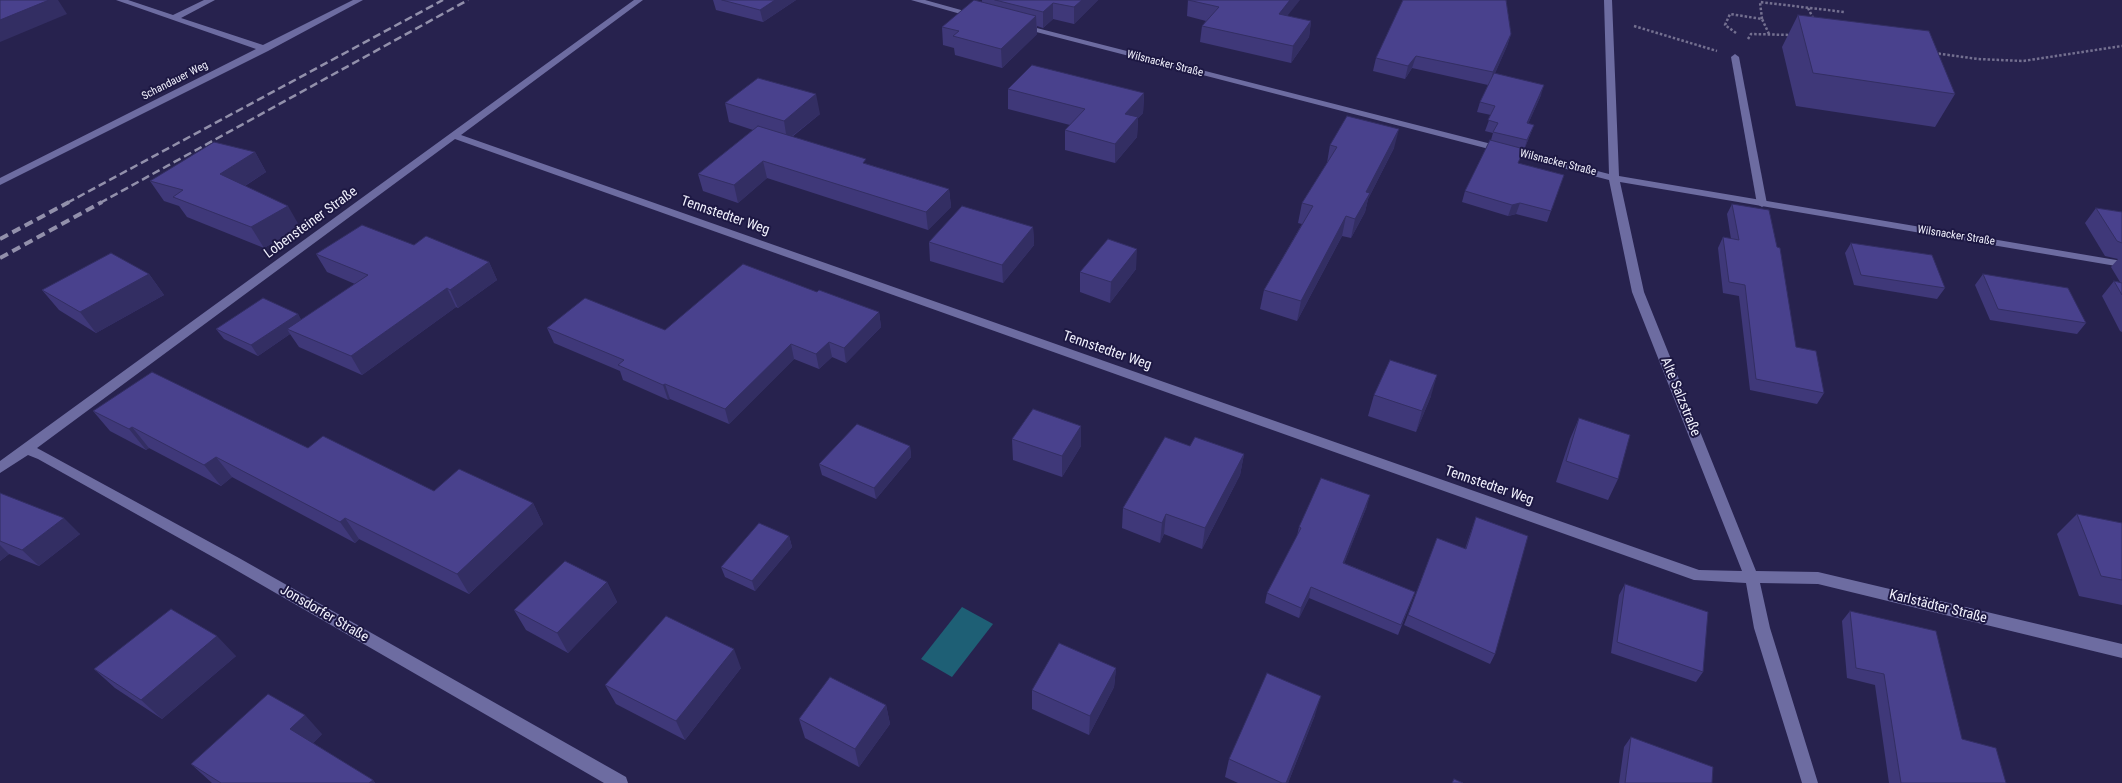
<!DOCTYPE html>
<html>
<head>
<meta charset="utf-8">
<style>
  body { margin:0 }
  canvas { display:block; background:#27224e }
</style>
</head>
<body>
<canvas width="2122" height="783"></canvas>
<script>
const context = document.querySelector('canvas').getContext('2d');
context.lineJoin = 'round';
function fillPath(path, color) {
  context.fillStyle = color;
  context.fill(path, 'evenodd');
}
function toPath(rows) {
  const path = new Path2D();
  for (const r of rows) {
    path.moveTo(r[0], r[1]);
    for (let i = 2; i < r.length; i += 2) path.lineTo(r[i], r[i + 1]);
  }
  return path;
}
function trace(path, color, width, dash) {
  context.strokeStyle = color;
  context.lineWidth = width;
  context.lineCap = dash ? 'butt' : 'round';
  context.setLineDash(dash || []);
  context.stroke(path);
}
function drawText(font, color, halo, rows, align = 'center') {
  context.font = font + ' "Roboto Condensed",sans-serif';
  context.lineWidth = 4;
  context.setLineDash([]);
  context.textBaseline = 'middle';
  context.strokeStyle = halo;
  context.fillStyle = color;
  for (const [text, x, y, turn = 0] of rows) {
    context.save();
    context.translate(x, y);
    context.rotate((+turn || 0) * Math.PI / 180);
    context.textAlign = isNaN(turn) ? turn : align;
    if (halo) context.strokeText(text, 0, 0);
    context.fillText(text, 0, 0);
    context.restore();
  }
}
fillPath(toPath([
  [962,607,993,624,952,677,921,659]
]), '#1e5f75');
trace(toPath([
  [1808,8,1814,20],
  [1762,19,1760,2,1844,12],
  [1634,26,1717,51],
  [1736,33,1725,25,1730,14,1762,19,1769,34],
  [1748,39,1751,34,1792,35],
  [1934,53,1978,59,2023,61,2122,46]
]), '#747090', 2.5, [2.5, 2]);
fillPath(toPath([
  [1735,54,1739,57,1767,204,1762,207,1757,204,1731,57,1735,54]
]), '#6d6ca1');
fillPath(toPath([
  [116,0,128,0,173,15,204,0,215,0,181,18,263,45,353,0,363,0,268,51,0,185,0,178,256,49,116,0],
  [634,0,643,0,461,135,1699,570,1742,571,1632,292,1609,180,1017,27,1021,24,1609,174,1604,0,1612,0,1619,176,2122,261,2122,267,1620,182,1644,292,1756,571,1818,572,2122,644,2122,658,1818,584,1760,583,1770,628,1818,783,1802,783,1754,628,1746,583,1694,580,455,139,37,448,239,558,626,777,628,783,604,783,229,566,38,459,28,455,0,473,0,461,634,0],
  [911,0,925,0,979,15,975,18,911,0]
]), '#6d6ca1');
trace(toPath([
  [67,203,443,0],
  [100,203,468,0]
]), '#9290ab', 2.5, [8, 4]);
trace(toPath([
  [0,239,69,202],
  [0,258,102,202]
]), '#9290ab', 4, [9, 5]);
fillPath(toPath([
  [713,0,796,0,763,22,716,10],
  [982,0,1098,0,1074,24,1053,19,1043,28,1037,26,1037,34,1002,68,955,55,954,48,943,45,942,27,982,2],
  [1188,0,1288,16,1311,21,1309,37,1291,63,1200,42,1202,26,1206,21,1187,16],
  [1403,0,1506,0,1511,34,1507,46,1495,73,1541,95,1528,124,1534,125,1524,150,1523,150,1518,163,1564,175,1547,222,1516,214,1508,216,1462,202,1465,191,1491,140,1493,133,1485,131,1491,115,1477,112,1480,102,1488,85,1412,68,1405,79,1373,71,1376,58],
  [1798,15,1955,94,1935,127,1796,106,1782,47],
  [1008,89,1144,93,1143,113,1138,118,1137,137,1115,163,1065,150,1065,130,1070,125,1008,109],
  [725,103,820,114,792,137,867,164,949,189,951,207,928,230,767,178,738,203,703,191,698,174,753,130,729,122],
  [1330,145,1394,148,1368,199,1365,212,1351,238,1342,236,1297,321,1260,309,1264,290,1302,224,1298,223,1302,203,1327,163],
  [255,152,266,172,245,186,300,227,264,248,187,217,179,206,164,201,150,181],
  [1732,204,1796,347,1824,393,1817,404,1750,390,1739,296,1723,293,1718,248,1723,237,1731,239,1727,214],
  [2096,208,2122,212,2122,332,2120,331,2102,296,2114,281,2120,282,2111,267,2118,259,2105,256,2085,223],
  [1033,227,1034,245,1003,283,930,261,929,242],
  [1851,243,1945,288,1937,299,1854,285,1845,253],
  [414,245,489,262,497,280,458,308,456,307,362,375,299,347,290,334,258,356,224,339,216,329,298,314,301,320,355,284,327,272,316,254],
  [1136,269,1110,303,1080,292,1080,272],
  [149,274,164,295,96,333,59,310,42,290],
  [1983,274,2086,323,2077,334,1990,320,1975,285],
  [817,292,879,312,881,327,846,363,832,357,819,369,794,359,729,424,670,399,668,400,623,380,620,371,554,343,547,328,665,330],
  [1374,395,1431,396,1416,432,1368,416],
  [93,411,308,448,434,491,533,503,543,524,469,594,359,539,355,543,232,477,221,486,149,448,146,450,110,431],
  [1579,418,1618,479,1608,500,1556,482,1570,439],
  [1081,426,1081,446,1062,477,1013,460,1012,439],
  [910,446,911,457,876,499,822,475,819,464],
  [1190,446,1244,454,1240,475,1202,549,1164,534,1160,543,1122,528,1123,508],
  [0,493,80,534,39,566,9,554,0,561],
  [1367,506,1344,563,1415,592,1398,635,1309,598,1299,618,1265,603,1267,593,1297,536,1299,527],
  [2077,514,2122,523,2122,605,2079,596,2057,534],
  [1476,517,1495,654,1490,664,1404,625,1437,538,1465,549],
  [789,536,792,547,755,591,725,577,721,567],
  [607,582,617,602,568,653,526,630,514,610],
  [1625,584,1703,672,1696,682,1611,653,1619,595],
  [1850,611,1962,739,2006,783,1889,783,1875,685,1847,678,1842,621],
  [236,656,162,719,115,688,94,669],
  [741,668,685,740,616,704,605,685],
  [1116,668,1114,687,1089,735,1032,709,1032,690],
  [886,705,890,724,859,767,805,738,799,719],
  [1315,715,1288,783,1238,783,1225,777,1229,759],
  [322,734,313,743,373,780,375,783,212,783,191,764],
  [1631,737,1712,783,1619,783,1624,747]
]), '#3f3879');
fillPath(toPath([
  [49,0,58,0,67,14,0,42,0,20],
  [775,0,796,0,763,22,760,10],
  [1082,0,1098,0,1074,24,1074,7],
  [1290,0,1300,0,1276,30,1279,14],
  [1053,3,1053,19,1043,28,1043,12],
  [1036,16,1037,34,1002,68,1001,49],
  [1311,21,1309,37,1291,63,1293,46],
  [1511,34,1507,46,1490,85,1493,72],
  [1416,56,1412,68,1405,79,1408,66],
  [1544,85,1541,95,1524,133,1527,123],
  [1144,93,1143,113,1138,118,1137,137,1115,163,1115,144,1125,114],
  [816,94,820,114,787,140,784,121],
  [1534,125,1524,150,1527,140],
  [1399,129,1394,148,1368,199,1365,212,1351,238,1355,219,1366,192],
  [255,152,266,172,232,194,220,174],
  [763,161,767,178,738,203,734,185],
  [949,189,951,207,928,230,926,212],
  [1520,203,1516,214,1508,216,1512,205],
  [288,206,300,227,264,248,251,227],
  [1346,216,1342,236,1297,321,1301,301],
  [1033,227,1034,245,1003,283,1002,265],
  [1137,249,1136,269,1110,303,1111,282],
  [489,262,497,280,458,308,450,290],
  [149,274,164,295,96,333,80,312],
  [447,288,456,307,362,375,351,356],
  [879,312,881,327,846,363,844,348],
  [298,314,304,325,287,329,290,334,258,356,251,345],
  [829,342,832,357,819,369,816,354],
  [791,344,794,359,729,424,725,409],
  [1437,375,1431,396,1416,432,1422,411],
  [665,384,670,399,668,400,663,385],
  [1081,426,1081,446,1062,477,1062,456],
  [132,427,149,448,146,450,129,429],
  [910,446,911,457,876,499,874,488],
  [1244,454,1240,475,1202,549,1205,528],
  [216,457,232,477,221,486,204,465],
  [1370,495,1367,506,1340,574,1343,563],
  [533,503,543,524,469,594,457,574],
  [1166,514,1164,534,1160,543,1162,523],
  [64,518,80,534,39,566,22,550],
  [345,518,359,539,355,543,340,522],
  [789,536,792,547,755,591,752,581],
  [0,545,9,554,0,561],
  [607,582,617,602,568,653,557,633],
  [1311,587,1309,598,1299,618,1301,608],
  [217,636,236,656,162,719,141,700],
  [734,649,741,668,685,740,676,721],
  [1116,668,1114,687,1089,735,1090,716],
  [1321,696,1315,715,1288,783,1286,783],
  [886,705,890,724,859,767,855,749],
  [305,715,322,734,308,748,290,729],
  [373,780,375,783,369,783]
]), '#332e63');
const building = toPath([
  [0,0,49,0,0,20,0,0],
  [722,0,775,0,760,10,722,0],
  [974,0,1036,16,1001,49,953,36,959,31,942,27,974,0],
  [995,0,1082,0,1074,7,1053,3,1043,12,995,0],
  [1188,0,1290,0,1279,14,1311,21,1293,46,1202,26,1219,7,1188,0],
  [1403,0,1506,0,1511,34,1493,72,1416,56,1408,66,1376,58,1403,0],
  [1798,15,1929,31,1955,94,1813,73,1798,15],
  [1032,65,1144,93,1125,114,1138,117,1115,144,1065,130,1085,109,1008,89,1032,65],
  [1494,73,1544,85,1527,123,1534,125,1527,140,1493,132,1498,123,1488,120,1495,106,1480,102,1494,73],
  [758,78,816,94,784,121,725,103,758,78],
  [1347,116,1399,129,1366,192,1370,193,1355,219,1346,216,1301,301,1264,290,1313,206,1302,203,1337,147,1330,145,1347,116],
  [758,126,866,159,863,163,949,189,926,212,763,161,734,185,698,174,758,126],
  [1490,140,1524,149,1518,163,1564,175,1551,211,1520,203,1512,205,1465,191,1490,140],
  [214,142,255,152,220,174,288,206,251,227,173,197,183,190,150,181,214,142],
  [1732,204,1769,210,1777,247,1780,248,1796,347,1816,351,1824,393,1756,379,1745,285,1729,282,1723,237,1739,240,1732,204],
  [962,206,1033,227,1002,265,929,242,962,206],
  [2096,208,2122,212,2122,243,2117,241,2096,208],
  [362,225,414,245,426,236,489,262,450,290,447,288,351,356,287,329,368,275,316,254,362,225],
  [1108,239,1137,249,1111,282,1080,272,1108,239],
  [1851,243,1932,255,1945,288,1861,275,1851,243],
  [111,253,149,274,80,312,42,290,111,253],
  [743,264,817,292,819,290,879,312,844,348,829,342,816,354,791,344,725,409,665,384,663,385,618,365,624,360,547,328,585,298,665,330,743,264],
  [1983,274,2068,288,2086,323,1998,309,1983,274],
  [2114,281,2122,283,2122,295,2114,281],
  [263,298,298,314,251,345,216,329,263,298],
  [1390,360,1437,375,1422,411,1374,395,1390,360],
  [152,372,308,448,323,436,434,491,459,469,533,503,457,574,345,518,340,522,216,457,204,465,132,427,129,429,93,411,152,372],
  [1033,409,1081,426,1062,456,1012,439,1033,409],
  [1579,418,1630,435,1618,479,1566,461,1579,418],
  [857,424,910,446,874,488,819,464,857,424],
  [1165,437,1190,446,1195,437,1244,454,1205,528,1166,514,1162,523,1123,508,1165,437],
  [1321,478,1370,495,1343,563,1415,592,1401,625,1311,587,1301,608,1267,593,1301,528,1299,527,1321,478],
  [0,493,64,518,22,550,0,541,0,493],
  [2077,514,2122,523,2122,580,2101,576,2077,514],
  [1476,517,1528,536,1495,654,1408,615,1437,538,1466,549,1476,517],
  [759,523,789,536,752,581,721,567,759,523],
  [565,561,607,582,557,633,514,610,565,561],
  [1625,584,1708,612,1703,672,1617,642,1625,584],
  [171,609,217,636,141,700,94,669,171,609],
  [1850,611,1936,631,1962,739,1996,748,2006,783,1901,783,1884,674,1856,668,1850,611],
  [666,616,734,649,676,721,605,685,666,616],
  [1059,643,1116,668,1090,716,1032,690,1059,643],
  [1267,673,1321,696,1286,783,1282,783,1229,759,1267,673],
  [830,677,886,705,855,749,799,719,830,677],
  [268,694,305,715,290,729,373,780,369,783,221,783,191,764,268,694],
  [1631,737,1713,767,1712,783,1625,783,1631,737],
  [1454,779,1463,783,1452,783,1454,779]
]);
fillPath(building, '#49418d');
trace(building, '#332e63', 1);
drawText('11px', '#f1f1fd', '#1d1843', [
  ["Wilsnacker Straße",1165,64,14],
  ["Schandauer Weg",175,81,-27],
  ["Wilsnacker Straße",1558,163,14],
  ["Wilsnacker Straße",1956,236,9]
]);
drawText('14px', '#f1f1fd', '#1d1843', [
  ["Tennstedter Weg",725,216,19],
  ["Lobensteiner Straße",311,223,-36],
  ["Tennstedter Weg",1107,351,19],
  ["Alte Salzstraße",1680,397,68],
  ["Tennstedter Weg",1489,486,19],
  ["Karlstädter Straße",1938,607,14],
  ["Jonsdorfer Straße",324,614,30]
]);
</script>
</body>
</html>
